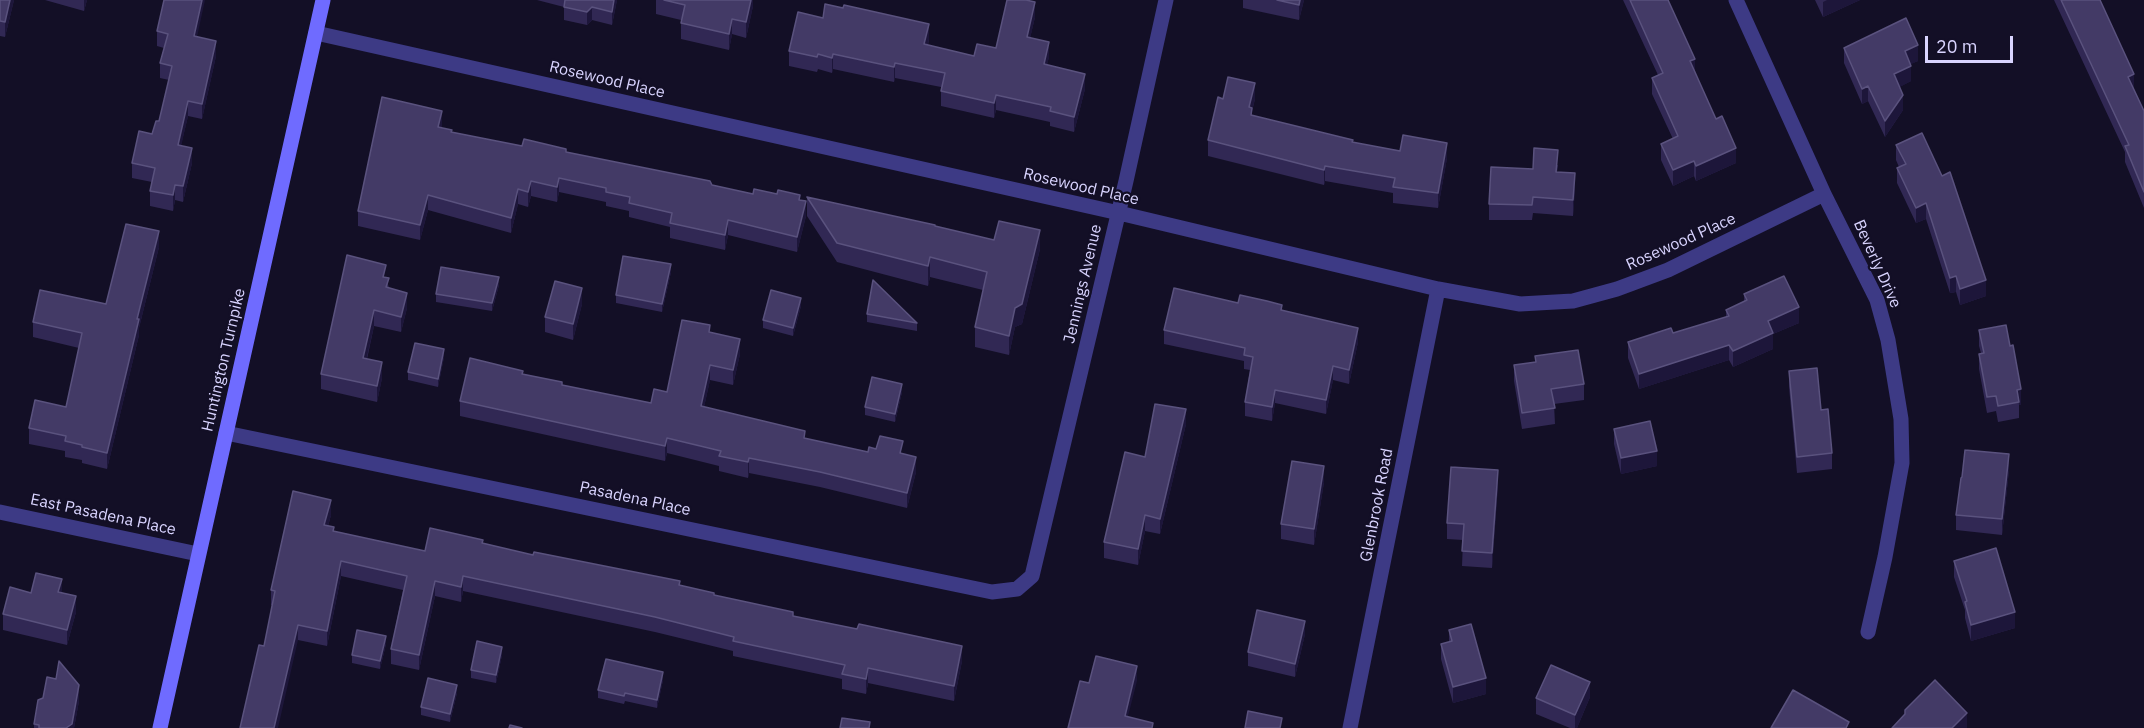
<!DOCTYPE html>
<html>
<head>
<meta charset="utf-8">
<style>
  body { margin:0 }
  #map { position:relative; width:2144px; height:728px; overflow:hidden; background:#130f26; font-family:"IBM Plex Sans",sans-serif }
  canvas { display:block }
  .scale { position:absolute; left:1925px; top:36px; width:88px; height:27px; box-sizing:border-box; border:3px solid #d9d4ff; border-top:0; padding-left:8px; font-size:18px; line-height:21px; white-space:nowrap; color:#d9d4ff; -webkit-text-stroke:4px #130f26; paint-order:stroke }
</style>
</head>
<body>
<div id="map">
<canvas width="2144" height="728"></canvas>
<div class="scale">20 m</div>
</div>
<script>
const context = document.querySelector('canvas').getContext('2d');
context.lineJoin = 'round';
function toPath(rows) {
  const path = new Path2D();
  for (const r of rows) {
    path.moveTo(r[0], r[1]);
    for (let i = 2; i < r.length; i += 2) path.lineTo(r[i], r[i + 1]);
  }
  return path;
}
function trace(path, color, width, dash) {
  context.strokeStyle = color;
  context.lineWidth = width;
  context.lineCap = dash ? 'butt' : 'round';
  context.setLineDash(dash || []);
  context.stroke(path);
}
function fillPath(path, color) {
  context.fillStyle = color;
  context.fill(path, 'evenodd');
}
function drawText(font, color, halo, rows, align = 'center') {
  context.font = font + ' "IBM Plex Sans",sans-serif';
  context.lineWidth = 4.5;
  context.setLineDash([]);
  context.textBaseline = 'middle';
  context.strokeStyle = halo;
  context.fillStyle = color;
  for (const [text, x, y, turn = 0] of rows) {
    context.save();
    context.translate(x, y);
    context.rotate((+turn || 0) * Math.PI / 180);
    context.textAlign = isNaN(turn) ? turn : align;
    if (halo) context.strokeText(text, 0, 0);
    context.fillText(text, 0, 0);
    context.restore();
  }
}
trace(toPath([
  [1736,0,1824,194,1877,300,1888,340,1901,419,1902,463,1885,557,1868,632],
  [316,33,1119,213,1438,289,1520,304,1573,301,1617,289,1668,270,1824,194],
  [226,433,992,592,1017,589,1032,576,1126,181,1166,0],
  [0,512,198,554],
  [1350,728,1438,289]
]), '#3d3a85', 15);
trace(toPath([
  [160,728,323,0]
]), '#6f6bff', 15);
fillPath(toPath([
  [0,0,14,0,5,37,0,36],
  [45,0,87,0,84,11],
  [537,0,617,0,612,25,592,20,587,25,564,20,564,7],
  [656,0,753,0,753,6,746,38,732,34,729,50,681,39,681,20,656,14],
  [1243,0,1304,0,1299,20,1243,8],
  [1623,0,1668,0,1695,73,1736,163,1696,181,1694,176,1673,186,1661,160,1661,144,1673,139,1652,94,1652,78,1658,75],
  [1815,0,1860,0,1823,17],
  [2054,0,2100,0,2134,89,2144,111,2144,208,2125,162,2125,152],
  [1035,17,1030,38,1049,57,1047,64,1085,89,1074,132,1050,126,1050,122,996,110,994,118,941,106,941,87,895,78,894,82,833,69,832,73,818,69,817,72,789,66,789,51,823,18,929,39,928,45,974,56,996,48],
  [157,31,197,36,216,56,202,119,188,116,181,145,192,163,183,202,175,200,173,211,150,206,150,191,152,182,132,178,132,163,152,134,159,121,169,80,160,78,160,63,164,48,157,46],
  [1844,48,1918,61,1910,64,1911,81,1899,87,1903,110,1885,137,1868,101,1862,104,1844,63],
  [1223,99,1255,99,1252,111,1252,116,1353,143,1447,158,1438,208,1393,203,1393,193,1325,181,1324,185,1208,156,1208,140],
  [442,126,442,128,452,132,522,146,566,152,753,194,800,200,806,216,797,252,728,235,725,250,670,238,670,227,629,217,629,211,606,206,606,202,559,192,557,202,531,196,528,207,518,204,511,233,428,210,420,240,358,226,358,211],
  [1896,145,1986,296,1960,305,1956,292,1950,293,1926,219,1916,223,1897,183,1897,168,1899,167,1896,160],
  [1558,165,1557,172,1575,188,1573,216,1533,213,1532,220,1489,220,1489,204,1533,169],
  [807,197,994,240,1040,249,1022,324,1015,327,1009,355,975,347,975,327,983,290,930,277,928,286,837,262,807,216],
  [159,247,139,328,139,335,107,469,82,463,82,460,65,457,65,451,29,444,29,428,66,407,79,348,33,337,33,322,106,304],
  [671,272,662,312,616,303,616,295],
  [386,277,389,288,407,308,401,332,374,326,367,359,382,378,377,402,321,389,321,374],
  [499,285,492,311,436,302,436,294],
  [1744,294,1799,323,1773,334,1773,349,1733,367,1729,360,1639,389,1628,358,1628,342,1673,333,1726,317,1726,310,1744,302],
  [1238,303,1282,311,1358,342,1349,384,1333,380,1326,414,1275,403,1272,421,1245,416,1245,402,1250,370,1244,369,1244,361,1164,344,1164,330],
  [582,304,573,340,545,332,545,317],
  [801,306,793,336,763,328,763,320],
  [867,314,917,323,917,331,867,322],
  [1979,330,2021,405,2019,405,2019,418,1998,422,1996,411,1987,413,1979,369,1979,354,1981,353,1979,346],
  [710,332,740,354,733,385,710,380,704,407,805,438,868,452,903,454,916,472,907,508,820,487,749,473,748,478,719,471,719,466,667,453,665,461,460,416,460,401,523,374,562,385,651,403,667,392],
  [1535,356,1584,384,1584,400,1554,404,1555,424,1522,429,1514,381,1514,365,1535,362],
  [444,357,438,387,408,380,408,372],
  [1789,371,1821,410,1832,453,1832,469,1797,473,1789,387],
  [902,392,895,422,865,415,865,407],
  [1186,424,1160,534,1145,531,1138,565,1104,558,1104,542,1145,457],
  [1614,429,1657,466,1621,474,1614,444],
  [2009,470,2002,535,1956,530,1956,515],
  [1324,482,1314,545,1281,539,1281,524],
  [1498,485,1492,568,1462,566,1463,540,1447,539,1447,523],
  [331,515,328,526,334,531,425,551,483,543,533,555,680,585,714,595,962,661,954,701,868,683,866,694,842,689,842,679,733,656,733,651,655,632,463,591,461,602,435,596,419,670,391,664,391,649,403,590,341,576,327,646,298,640,272,605,271,605,271,590],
  [1954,561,2015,628,1971,641,1965,618,1965,610,1954,577],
  [62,592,76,612,67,645,3,630,3,614,31,593],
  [1449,630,1486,694,1453,703,1441,659,1441,644,1449,642],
  [1305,634,1295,677,1248,666,1248,652],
  [386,644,380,669,352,663,352,655],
  [502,655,496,683,471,678,471,670],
  [663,680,657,708,625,701,624,704,598,698,598,690],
  [457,693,450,722,421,715,421,707],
  [1590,697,1577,728,1570,728,1536,714,1536,698],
  [43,698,79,701,74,728,34,728,34,724]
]), '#312854');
fillPath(toPath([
  [10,0,14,0,5,37,5,22],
  [84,0,87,0,84,11],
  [202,0,205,0,194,51,194,36],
  [614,0,617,0,612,25,612,12],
  [751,0,753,0,753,6,746,38,746,22],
  [1300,0,1304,0,1299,20,1299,5],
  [1827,0,1860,0,1823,17,1823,2],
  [1035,2,1035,17,1027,52,1027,37],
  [592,7,592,20,587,25,587,12],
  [732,19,732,34,729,50,729,34],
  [929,24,929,39,924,59,924,44],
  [216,41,216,56,202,119,202,104],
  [1049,42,1049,57,1044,79,1044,64],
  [1918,45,1918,61,1905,67,1905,51],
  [833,54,833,69,832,73,832,58],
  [1695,59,1695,75,1690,61],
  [895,63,895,78,894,82,894,67],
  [1911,66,1911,81,1894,90,1894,74],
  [1085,74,1085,89,1074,132,1074,117],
  [2134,74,2134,90,2128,77],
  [1255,83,1255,99,1252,111,1252,124,1249,107],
  [1868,86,1868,101,1862,104,1862,89],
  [996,95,996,110,994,118,994,103],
  [1903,95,1903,110,1885,137,1885,121],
  [188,101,188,116,178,160,178,145],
  [442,111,442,126,438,142,438,127],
  [1447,143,1447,158,1438,208,1438,193],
  [192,148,192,163,183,202,183,186],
  [1736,148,1736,163,1696,181,1696,166],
  [1694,161,1694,176,1673,186,1673,170],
  [1325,166,1325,181,1324,185,1324,170],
  [1575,173,1575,188,1573,216,1573,200],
  [559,178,559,192,557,202,557,187],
  [531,181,531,196,528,207,528,192],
  [175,185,175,200,173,211,173,195],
  [518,189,518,204,511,233,511,218],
  [428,195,428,210,420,240,420,225],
  [806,201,806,216,797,252,797,237],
  [1926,203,1926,219,1916,223,1916,208],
  [728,220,728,235,725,250,725,235],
  [1040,230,1040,249,1022,324,1015,327,1009,355,1009,336,1015,308],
  [159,231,159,247,139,328,139,335,107,469,107,453,137,319],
  [930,257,930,277,928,286,928,266],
  [671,264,671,272,662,312,662,304],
  [1956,276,1956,292,1950,293,1950,278],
  [499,277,499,285,492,311,492,303],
  [1986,280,1986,296,1960,305,1960,289],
  [582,288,582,304,573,340,573,324],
  [407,293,407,308,401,332,401,317],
  [801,298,801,306,793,336,793,328],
  [1799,307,1799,323,1773,334,1773,349,1733,367,1733,351,1768,321],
  [374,310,374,326,363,374,363,358],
  [1358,328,1358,342,1349,384,1349,370],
  [740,339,740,354,733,385,733,370],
  [1729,345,1729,360,1639,389,1639,374],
  [444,349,444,357,438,387,438,379],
  [382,362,382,378,377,402,377,386],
  [710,365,710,380,701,421,701,406],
  [1333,366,1333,380,1326,414,1326,400],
  [902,384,902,392,895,422,895,414],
  [2021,389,2021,405,2019,405,2017,390],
  [1275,390,1275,403,1272,421,1272,407],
  [1186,409,1186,424,1160,534,1160,519],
  [667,438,667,453,665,461,665,446],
  [1657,451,1657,466,1621,474,1621,458],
  [2009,454,2009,470,2002,535,2002,519],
  [916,457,916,472,907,508,907,493],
  [749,458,749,473,748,478,748,462],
  [1324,466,1324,482,1314,545,1314,529],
  [1498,470,1498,485,1492,568,1492,553],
  [331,500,331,515,324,540,324,525],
  [1145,515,1145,531,1138,565,1138,549],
  [341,561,341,576,327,646,327,631],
  [463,576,463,591,461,602,461,587],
  [62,579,62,595,58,592],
  [435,581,435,596,419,670,419,655],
  [76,596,76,612,67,645,67,630],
  [2015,612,2015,628,1971,641,1971,625],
  [1305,621,1305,634,1295,677,1295,664],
  [298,625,298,640,278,728,274,728],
  [386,636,386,644,380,669,380,661],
  [962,646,962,661,954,701,954,686],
  [502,647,502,655,496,683,496,675],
  [1137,666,1137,681,1125,728,1125,716],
  [868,668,868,683,866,694,866,679],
  [663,672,663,680,657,708,657,700],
  [1486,678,1486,694,1453,703,1453,687],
  [1590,682,1590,697,1577,728,1575,728,1575,715],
  [79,685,79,701,74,728,66,728],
  [457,685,457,693,450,722,450,714],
  [1967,713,1967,728,1952,728]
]), '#1d163a');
const building = toPath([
  [0,0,10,0,5,22,0,21,0,0],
  [164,0,202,0,194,36,216,41,202,104,188,101,178,145,192,148,183,186,175,185,173,195,150,191,155,168,132,163,139,131,152,134,156,121,159,121,172,66,160,63,168,34,157,31,164,0],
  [565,0,614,0,612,12,592,7,587,12,564,7,565,0],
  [664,0,751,0,746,22,732,19,729,34,681,23,685,5,664,0],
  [1007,0,1026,0,1035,2,1027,37,1049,42,1044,64,1085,74,1074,117,1050,111,1051,107,996,95,994,103,941,91,945,73,895,63,894,67,833,54,832,58,818,54,817,57,789,51,798,12,823,18,825,4,843,8,844,5,929,24,924,44,974,56,977,44,996,48,1007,0],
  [1277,0,1300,0,1299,5,1277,0],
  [1630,0,1668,0,1695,59,1690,61,1716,119,1722,116,1736,148,1696,166,1694,161,1673,170,1661,144,1678,136,1652,78,1663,73,1630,0],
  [2061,0,2100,0,2134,74,2128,77,2144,111,2144,192,2125,146,2129,145,2061,0],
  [1906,18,1918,45,1905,51,1911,66,1894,74,1903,95,1885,121,1868,86,1862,89,1844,48,1906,18],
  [1228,77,1255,83,1249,107,1252,108,1251,115,1353,140,1352,142,1400,151,1403,135,1447,143,1438,193,1393,187,1395,178,1325,166,1324,170,1208,140,1218,97,1223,99,1228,77],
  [382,97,442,111,438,127,452,130,451,132,522,146,524,139,566,149,566,152,710,181,712,185,753,194,754,189,777,194,778,190,800,195,799,200,806,201,797,237,728,220,725,235,670,223,672,213,629,203,630,197,606,192,606,188,559,178,557,187,531,181,528,192,518,189,511,218,428,195,420,225,358,211,382,97],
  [1922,133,1942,176,1950,172,1986,280,1960,289,1956,276,1950,278,1926,203,1916,208,1897,168,1906,164,1896,145,1922,133],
  [1534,148,1558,150,1556,172,1575,173,1573,200,1533,197,1532,205,1489,204,1491,167,1533,169,1534,148],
  [807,197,935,225,935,226,994,240,999,221,1040,230,1022,304,1015,308,1009,336,975,327,987,272,930,257,928,266,837,243,807,197],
  [126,224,159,231,137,319,139,319,107,453,82,447,82,445,65,441,66,436,29,428,35,400,66,407,82,333,33,322,40,290,106,304,126,224],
  [347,255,386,265,383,277,389,278,386,287,407,293,401,317,374,310,363,358,382,362,377,386,321,374,347,255],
  [623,256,671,264,662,304,616,295,623,256],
  [441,267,499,277,492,303,436,294,441,267],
  [1784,276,1799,307,1768,321,1773,333,1733,351,1729,345,1639,374,1628,342,1671,328,1673,333,1729,316,1726,310,1747,300,1744,294,1784,276],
  [873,280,917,323,867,314,873,280],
  [555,281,582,288,573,324,545,317,555,281],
  [1174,288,1238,303,1240,295,1267,301,1282,305,1281,310,1358,328,1349,370,1333,366,1326,400,1275,390,1272,407,1245,402,1253,357,1244,355,1245,348,1164,330,1174,288],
  [771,290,801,298,793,328,763,320,771,290],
  [682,320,710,325,709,332,740,339,733,370,710,365,701,406,805,431,804,438,868,452,869,447,876,449,880,436,903,441,900,453,916,457,907,493,820,472,749,458,748,462,719,456,721,451,667,438,665,446,460,401,470,358,523,371,522,374,562,382,562,385,651,403,654,389,667,392,682,320],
  [2006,325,2010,346,2013,345,2021,389,2017,390,2019,402,1998,406,1996,396,1987,397,1979,354,1984,353,1979,330,2006,325],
  [415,343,444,349,438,379,408,372,415,343],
  [1578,350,1584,384,1551,389,1555,408,1522,413,1514,365,1536,362,1535,356,1578,350],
  [1817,368,1821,410,1828,409,1832,453,1797,457,1789,371,1817,368],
  [872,377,902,384,895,414,865,407,872,377],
  [1155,404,1186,409,1160,519,1145,515,1138,549,1104,542,1125,452,1145,457,1155,404],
  [1650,421,1657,451,1621,458,1614,429,1650,421],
  [1965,450,2009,454,2002,519,1956,515,1961,478,1962,477,1965,450],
  [1292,461,1324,466,1314,529,1281,524,1292,461],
  [1451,467,1498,470,1492,553,1462,551,1464,524,1447,523,1451,467],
  [293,491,331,500,324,525,334,527,333,531,425,551,430,528,483,540,482,543,533,555,534,552,680,581,679,585,714,593,714,595,793,612,793,616,857,629,859,624,962,646,954,686,868,668,866,679,842,674,845,665,733,641,734,637,655,617,463,576,461,587,435,581,419,655,391,649,407,576,341,561,327,631,298,625,274,728,240,728,259,645,264,646,275,591,271,590,293,491],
  [1996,548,2015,612,1971,625,1965,602,1967,601,1954,561,1996,548],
  [36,573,62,579,58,592,76,596,67,630,3,614,10,587,31,593,36,573],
  [1257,610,1305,621,1295,664,1248,652,1257,610],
  [1471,624,1486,678,1453,687,1441,644,1452,641,1449,630,1471,624],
  [357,630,386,636,380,661,352,655,357,630],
  [477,641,502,647,496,675,471,670,477,641],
  [1096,656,1137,666,1125,716,1153,723,1152,728,1068,728,1080,681,1089,683,1096,656],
  [606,659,663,672,657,700,625,693,624,696,598,690,606,659],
  [59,661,79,685,72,724,66,728,39,728,39,725,34,724,38,700,43,698,47,677,56,679,59,661],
  [1551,665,1590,682,1575,715,1536,698,1551,665],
  [428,678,457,685,450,714,421,707,428,678],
  [1935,680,1967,713,1952,728,1892,728,1905,714,1905,710,1935,680],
  [1793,690,1849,722,1846,728,1771,728,1793,690],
  [1248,711,1282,718,1280,728,1245,728,1248,711],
  [842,718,870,722,869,728,840,728,842,718],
  [510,725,522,728,509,728,510,725]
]);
fillPath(building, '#433a66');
trace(building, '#5a527e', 1.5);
drawText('16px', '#d9d4ff', '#130f26', [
  ["Rosewood Place",607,80,13],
  ["Rosewood Place",1081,187,13],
  ["Rosewood Place",1681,242,-24],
  ["Beverly Drive",1877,264,66],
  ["Jennings Avenue",1083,284,-77],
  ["Huntington Turnpike",224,360,-77],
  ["Pasadena Place",635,499,12],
  ["Glenbrook Road",1377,505,-79],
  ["East Pasadena Place",103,515,12]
]);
</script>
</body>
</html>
